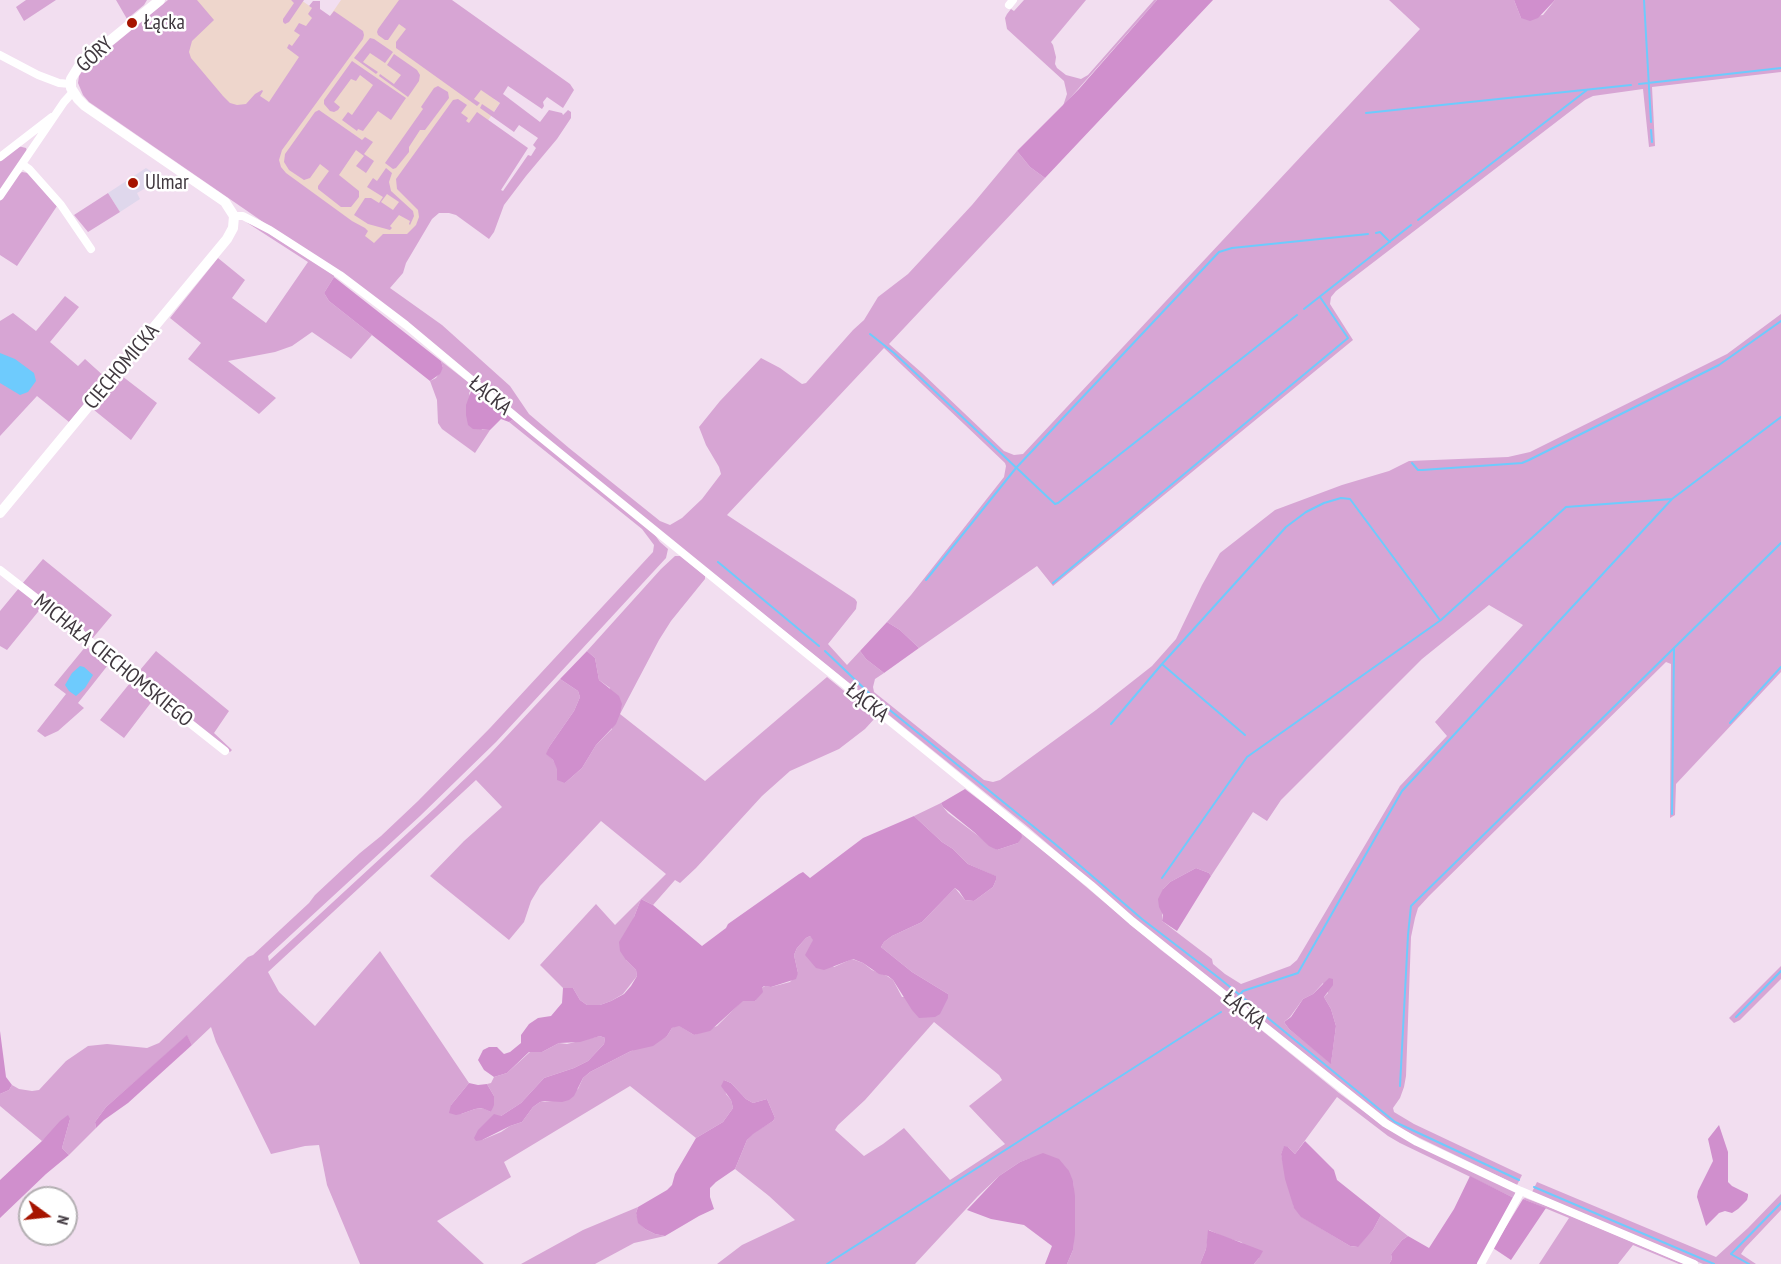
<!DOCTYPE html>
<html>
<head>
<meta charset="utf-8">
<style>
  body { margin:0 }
  #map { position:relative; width:1781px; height:1264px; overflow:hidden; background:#f2def0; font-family:"PT Sans Narrow",sans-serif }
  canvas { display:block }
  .north { position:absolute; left:18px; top:1186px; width:60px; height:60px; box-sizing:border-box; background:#fff; border:2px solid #b3afb2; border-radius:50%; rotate:105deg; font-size:16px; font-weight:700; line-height:24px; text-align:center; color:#40383f }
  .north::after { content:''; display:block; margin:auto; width:21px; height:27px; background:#a61400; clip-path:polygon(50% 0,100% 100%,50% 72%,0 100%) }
</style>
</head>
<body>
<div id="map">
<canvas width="1781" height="1264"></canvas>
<div class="north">N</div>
</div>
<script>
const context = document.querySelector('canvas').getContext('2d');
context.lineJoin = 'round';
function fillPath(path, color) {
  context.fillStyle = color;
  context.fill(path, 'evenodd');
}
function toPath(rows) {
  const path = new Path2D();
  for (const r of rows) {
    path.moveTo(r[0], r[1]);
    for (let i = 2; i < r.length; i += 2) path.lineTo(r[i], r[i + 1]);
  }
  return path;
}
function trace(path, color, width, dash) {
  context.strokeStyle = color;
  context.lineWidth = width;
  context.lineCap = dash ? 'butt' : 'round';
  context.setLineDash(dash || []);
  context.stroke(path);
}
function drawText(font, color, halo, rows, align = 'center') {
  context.font = font + ' "PT Sans Narrow",sans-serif';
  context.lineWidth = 5;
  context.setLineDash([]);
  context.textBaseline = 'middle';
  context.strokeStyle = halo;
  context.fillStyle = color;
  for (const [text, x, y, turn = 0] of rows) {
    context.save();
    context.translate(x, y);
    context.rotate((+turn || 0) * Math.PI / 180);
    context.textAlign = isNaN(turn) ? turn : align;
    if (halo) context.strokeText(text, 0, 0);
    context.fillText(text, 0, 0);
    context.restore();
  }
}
fillPath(toPath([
  [146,168,162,179,137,193,140,199,120,212,108,193]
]), '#dfd7ec');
fillPath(toPath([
  [182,0,291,0,294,2,301,0,328,19,341,0,447,0,513,72,494,99,500,103,451,174,381,290,147,24]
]), '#eed6cc');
fillPath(toPath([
  [26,0,56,0,24,21,16,7],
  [116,0,147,0,144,5,127,19],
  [168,0,197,0,214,20,192,41,189,52,191,58,223,96,230,103,237,105,246,104,255,94,262,90,263,91,260,96,269,102,299,57,287,48,289,44,292,46,300,35,294,31,299,23,306,26,312,18,308,14,312,8,309,6,313,1,320,1,320,9,330,16,334,11,363,31,364,35,363,39,282,150,279,160,281,167,286,173,352,221,365,228,368,231,365,236,374,243,383,234,407,234,416,225,419,217,418,210,397,189,396,179,453,100,458,99,467,105,461,113,468,118,466,121,469,123,477,112,528,148,501,190,503,191,528,155,531,156,536,148,533,145,538,138,519,125,514,132,480,108,482,104,494,112,500,103,481,90,474,99,480,103,477,106,396,48,396,42,406,29,399,24,388,40,385,40,378,35,377,32,378,29,399,0,452,0,570,84,574,90,563,108,547,97,543,102,544,106,542,109,508,86,503,94,540,122,549,110,562,113,563,115,568,110,571,112,571,118,557,139,526,176,504,205,494,232,489,239,456,215,449,213,439,213,432,219,406,263,403,273,390,288,442,325,510,386,529,414,569,448,660,521,670,525,682,518,702,499,721,474,719,467,706,445,699,427,720,401,761,358,780,368,802,384,806,383,853,330,864,320,878,297,908,274,972,205,1017,151,1030,167,1045,178,889,344,922,373,1004,451,1014,455,1023,454,1420,29,1389,0,1514,0,1521,18,1543,15,1555,0,1781,0,1781,72,1652,87,1655,146,1649,147,1643,89,1593,96,1585,100,1336,291,1331,297,1330,304,1353,340,1053,586,1037,566,919,648,900,630,887,622,911,595,1004,477,1006,466,1005,463,884,348,727,515,855,599,857,602,856,609,828,644,847,665,860,651,866,659,884,673,875,679,873,687,874,692,984,780,993,782,1000,780,1096,710,1152,666,1176,639,1202,585,1220,553,1275,510,1342,485,1389,471,1409,461,1508,457,1530,452,1727,354,1781,314,1781,672,1676,784,1675,815,1670,818,1671,664,1666,662,1429,896,1418,908,1415,918,1411,937,1406,1076,1404,1087,1400,1098,1393,1108,1394,1112,1414,1124,1522,1175,1517,1185,1397,1127,1141,924,1028,827,463,372,269,226,89,102,83,95,78,83,79,76,83,70],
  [1489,605,1523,625,1435,722,1447,736,1400,786,1297,960,1290,966,1241,984,1225,974,1213,964,1212,959,1162,921,1163,889,1170,882,1196,868,1209,873,1211,876,1253,812,1267,821,1281,800,1422,659],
  [1323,983,1328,993,1324,997,1331,1009,1336,1026,1331,1063,1289,1029,1284,1022,1290,1017,1303,999,1313,994],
  [291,0,304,0,289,22,285,24,283,22,283,19,294,3],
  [1024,0,1086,0,1051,42,1053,45,1056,57,1055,64,1057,68,1066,75,1081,79,1088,75,1154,0,1157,0,1063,106,1067,94,1064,81,1007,29,1005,18,1007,14,1011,9,1014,11],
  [370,38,374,39,393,52,385,63,370,53,363,62,378,72,376,74,354,58],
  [394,54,417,70,420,75,419,81,408,97,379,76,380,74,394,84,401,75,387,65],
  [352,61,406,98,391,120,378,111,363,131,358,129,357,131,342,120,348,112,352,115,373,85,360,75,356,81,351,79,334,102,340,107,338,110,334,112,330,111,324,104,324,100],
  [438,86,448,92,449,98,425,130,420,130,409,147,409,152,396,168,393,169,385,163,423,109,421,107,423,104,434,88],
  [319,110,362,140,365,137,373,142,364,154,374,161,366,173,356,166,364,156,356,150,339,175,359,191,359,197,351,207,341,207,318,189,318,186,329,171,320,164,310,178,304,180,289,170,284,162,285,154,315,112],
  [18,146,26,148,27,151,0,192,0,161],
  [386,168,392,173,389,182,391,191,413,211,414,216,410,225,409,224,410,221,399,215,390,226,392,228,390,230,368,224,354,215,365,198,371,198,379,203,383,197,367,187,373,178,377,181],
  [387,194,399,202,393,210,381,202],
  [22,172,28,173,57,206,17,266,0,255,0,201,18,175],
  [108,193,120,212,88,232,74,215],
  [246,222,262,229,334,275,334,277,324,293,329,301,372,335,351,359,312,332,292,346,275,352,228,361,276,398,259,414,188,359,201,343,170,318,218,258,245,280,232,298,266,323,308,262],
  [65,296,79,307,50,342,78,366,85,359,106,378,69,422,37,396,0,436,0,321,13,313,36,331],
  [441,361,473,386,469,393,482,430,490,430,475,453,442,429,438,423,437,400,430,381,436,378,443,368],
  [122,376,157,403,131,440,94,410],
  [514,419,652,531,660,542,668,549,666,558,496,742,420,816,268,956,269,961,435,808,490,754,560,679,578,691,580,697,574,711,549,747,547,754,553,760,565,783,582,768,596,745,612,729,610,688,599,680,595,658,587,651,661,569,675,556,680,556,705,576,705,579,671,621,659,640,620,714,705,781,827,677,876,717,865,729,839,749,790,771,762,796,696,868,680,883,675,880,653,905,641,899,634,917,626,960,636,970,637,976,623,994,611,1001,600,1005,587,1005,580,1000,573,988,563,988,540,965,596,904,615,925,666,874,601,821,540,886,531,901,524,922,509,940,430,876,464,841,502,807,476,780,268,972,279,992,315,1026,380,951,469,1083,451,1105,461,1114,475,1109,483,1108,491,1112,494,1096,487,1084,491,1083,494,1077,507,1073,530,1052,542,1052,559,1043,567,1044,600,1036,605,1038,604,1044,588,1061,574,1068,544,1078,521,1103,501,1116,482,1140,501,1132,510,1126,522,1122,533,1107,540,1102,553,1101,578,1089,583,1078,590,1072,631,1051,667,1036,672,1028,678,1025,694,1035,717,1026,743,1000,755,1001,762,988,765,986,771,987,790,982,798,973,794,955,797,948,806,938,810,936,814,939,811,946,834,967,852,959,863,963,872,970,887,976,893,980,902,997,948,994,912,972,881,947,884,942,892,936,922,922,955,888,965,900,974,901,993,887,996,880,995,876,968,864,953,849,942,842,914,816,941,803,943,807,948,813,997,850,1018,843,1021,832,1161,950,1226,1000,1235,1009,1228,1013,1236,1013,1244,1016,1339,1093,1386,1128,1516,1191,1514,1198,1400,1143,1388,1136,1337,1097,1295,1154,1288,1147,1284,1147,1281,1154,1294,1207,1302,1217,1350,1246,1357,1247,1373,1230,1381,1215,1408,1236,1402,1240,1391,1254,1392,1259,1389,1264,1254,1264,1259,1258,1241,1242,1226,1238,1209,1230,1206,1249,1200,1264,1067,1264,1073,1250,1075,1212,1073,1181,1031,1158,1020,1162,999,1176,978,1196,915,1264,717,1264,742,1245,795,1220,769,1196,735,1169,747,1140,753,1133,773,1121,775,1118,767,1099,753,1103,746,1099,731,1083,724,1080,726,1094,731,1100,733,1108,723,1122,696,1138,630,1086,504,1162,511,1177,437,1221,484,1264,360,1264,327,1185,319,1145,305,1146,271,1154,216,1042,211,1027,192,1045,187,1036,106,1107,95,1122,96,1128,69,1155,62,1148,70,1119,42,1141,0,1106,0,1094,9,1090,12,1085,19,1089,32,1091,39,1090,66,1061,88,1046,107,1044,147,1048,159,1043,248,957,253,955,309,903,315,895,360,853,381,836,418,801,490,728,653,552,654,545,642,529,509,422],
  [934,1022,999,1075,1002,1080,969,1106,1005,1144,950,1180,904,1128,883,1144,864,1156,835,1130,838,1125,865,1100],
  [43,559,112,615,92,639,22,584],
  [19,588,42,607,7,650,0,646,0,611],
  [86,646,108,665,78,703,84,708,58,731,45,737,37,731,66,694,54,685],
  [156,651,229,711,214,733,232,750,230,752,135,676],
  [130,683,153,700,124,738,100,720],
  [1781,966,1781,979,1740,1020,1734,1023,1729,1018],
  [1537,1182,1716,1257,1748,1228,1781,1194,1781,1210,1745,1248,1741,1254,1756,1264,1703,1264,1532,1192],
  [1525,1198,1557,1210,1684,1264,1679,1264,1633,1245,1618,1264,1539,1264,1569,1218,1523,1199],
  [638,1207,636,1213,639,1223,645,1229,655,1234,665,1236,634,1243,595,1264,521,1264,583,1230]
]), '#d7a5d4');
fillPath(toPath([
  [1157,0,1213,0,1045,178,1030,167,1017,151,1079,89],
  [1514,0,1555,0,1538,18,1530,21,1521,18],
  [334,277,441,361,443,368,440,374,430,381,329,301,324,293],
  [473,386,514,419,509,422,501,419,490,430,473,429,468,425,466,415,466,405],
  [887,622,900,630,919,648,884,673,866,659,860,651],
  [587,651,595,658,599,680,619,696,622,704,620,714,616,724,596,745,582,768,565,783,557,780,557,769,553,760,546,754,549,747,574,711,580,697,578,691,560,679],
  [965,789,1021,832,1022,837,1018,843,997,850,989,846,974,832,943,807,941,803],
  [914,816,942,842,953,849,968,864,996,876,996,880,993,887,974,901,965,900,959,891,955,888,922,922,892,936,884,942,881,947,912,972,948,994,948,998,940,1014,935,1017,919,1018,912,1010,893,980,888,976,879,974,863,963,853,959,824,970,816,968,805,955,813,940,810,936,806,938,797,948,794,955,798,973,796,979,771,987,764,986,762,988,763,992,755,1001,743,1001,710,1031,694,1035,679,1026,672,1028,667,1036,653,1046,631,1051,590,1072,583,1078,574,1096,569,1100,562,1102,545,1101,540,1102,533,1107,522,1122,510,1126,482,1140,476,1141,474,1138,478,1130,494,1114,501,1116,521,1103,544,1078,574,1068,588,1061,604,1044,605,1038,600,1036,580,1042,559,1043,542,1052,529,1052,507,1073,494,1077,484,1070,478,1060,483,1050,489,1047,497,1047,504,1054,510,1052,521,1043,521,1035,529,1024,538,1018,551,1016,562,1003,563,988,573,988,580,1000,587,1005,600,1005,611,1001,624,994,631,986,637,976,636,970,626,960,620,951,619,942,634,917,641,899,653,905,702,946,726,928,728,924,799,874,803,872,810,878,863,838],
  [1196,868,1209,873,1211,876,1177,931,1162,921,1163,915,1159,907,1158,899,1163,889,1170,882],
  [1329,978,1333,979,1333,985,1324,997,1331,1009,1336,1026,1331,1064,1289,1029,1284,1022,1291,1017,1303,999,1313,994],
  [0,1031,6,1077,12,1085,9,1090,0,1094],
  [187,1035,192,1045,128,1103,104,1120,96,1128,95,1122,106,1107],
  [724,1080,731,1083,746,1099,753,1103,767,1099,775,1118,773,1121,753,1134,747,1140,735,1169,716,1182,710,1188,710,1197,714,1209,699,1216,665,1236,655,1234,645,1229,638,1223,636,1213,638,1207,667,1190,672,1185,675,1174,696,1138,723,1122,733,1108,731,1100,721,1086],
  [469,1083,478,1085,487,1084,494,1096,494,1105,491,1112,482,1108,475,1109,461,1114,456,1115,449,1113,451,1105],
  [68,1115,70,1119,62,1148,69,1155,46,1174,0,1218,0,1180,42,1141,60,1121],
  [1719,1125,1728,1152,1728,1182,1732,1186,1748,1194,1748,1196,1747,1200,1738,1209,1732,1213,1725,1211,1719,1213,1706,1226,1697,1197,1698,1191,1713,1161,1708,1139],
  [1305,1141,1334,1170,1337,1180,1381,1215,1373,1230,1358,1247,1350,1246,1301,1217,1294,1208,1285,1179,1281,1154,1284,1146,1288,1147,1295,1154],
  [1043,1153,1059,1159,1069,1171,1073,1181,1075,1196,1075,1234,1073,1250,1067,1264,1045,1264,1052,1246,1024,1225,991,1219,967,1210,999,1176,1020,1162],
  [1470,1176,1514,1198,1478,1264,1389,1264,1392,1259,1391,1254,1402,1240,1408,1236,1429,1248,1454,1209],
  [1523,1199,1546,1208,1511,1260,1493,1248],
  [1208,1230,1263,1251,1259,1258,1254,1264,1200,1264,1206,1249]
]), '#d08fcd');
fillPath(toPath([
  [0,353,15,359,34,373,36,381,28,392,20,395,0,383],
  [80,666,84,667,93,675,85,688,76,696,69,691,65,685,72,673]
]), '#6ecbfd');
trace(toPath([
  [1644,0,1651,122],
  [1639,84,1781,68],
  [1366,113,1631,85],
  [1651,130,1652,142],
  [1418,220,1587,90],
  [1376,233,1380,232,1390,242],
  [1304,309,1411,225],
  [870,334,894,353,1055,504,1058,503,1297,315],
  [1412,463,1418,470,1422,470,1522,463,1529,460,1719,365,1781,321],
  [718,562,819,646],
  [926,580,1016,468,1219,252,1232,248,1368,234],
  [1053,583,1348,338,1320,297],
  [825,651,870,694,1055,844,1142,919,1219,978,1395,1122,1519,1180],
  [1163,665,1245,735],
  [1730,723,1781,667],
  [1111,724,1162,664,1286,527,1306,512,1324,503,1341,498,1350,499,1440,620],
  [1672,814,1674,649],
  [1162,878,1247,757,1441,620,1566,507,1672,499],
  [1238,997,1243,991,1298,973,1402,791,1672,499,1781,417],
  [1736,1017,1781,971],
  [1400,1086,1408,935,1411,906,1781,543],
  [1534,1187,1714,1264],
  [827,1264,1221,1012],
  [1749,1264,1731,1254,1781,1203]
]), '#6ecbfd', 2);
trace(toPath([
  [1009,5,1013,0],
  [0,55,38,75,59,83,70,84],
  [0,157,52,117],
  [22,164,29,169,61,205,91,249],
  [0,196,64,102,73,92],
  [234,216,243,216,270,230,340,275,406,325,534,432,1091,885,1132,921,1385,1123,1417,1142,1521,1191,1694,1264],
  [0,570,76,629,134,679,225,751],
  [1481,1264,1521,1191]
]), '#fff', 8);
trace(toPath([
  [0,513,227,239,233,228,234,216,225,202,85,106,78,99,71,88,71,79,79,66,160,0]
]), '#fff', 10);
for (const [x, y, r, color] of [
  [132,23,6,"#a61400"],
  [133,183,6,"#a61400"]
]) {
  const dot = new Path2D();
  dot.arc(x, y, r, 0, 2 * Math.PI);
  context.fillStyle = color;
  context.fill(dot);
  trace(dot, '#fff', 2);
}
drawText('21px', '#40383f', '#fff', [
  ["Łącka",144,23],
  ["Ulmar",145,183]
], 'left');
drawText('21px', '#40383f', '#fff', [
  ["GÓRY",95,55,-42],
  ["CIECHOMICKA",122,367,-50],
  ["ŁĄCKA",490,396,40],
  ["MICHAŁA CIECHOMSKIEGO",113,661,39],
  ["ŁĄCKA",867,703,39],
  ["ŁĄCKA",1244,1010,39]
]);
</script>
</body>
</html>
